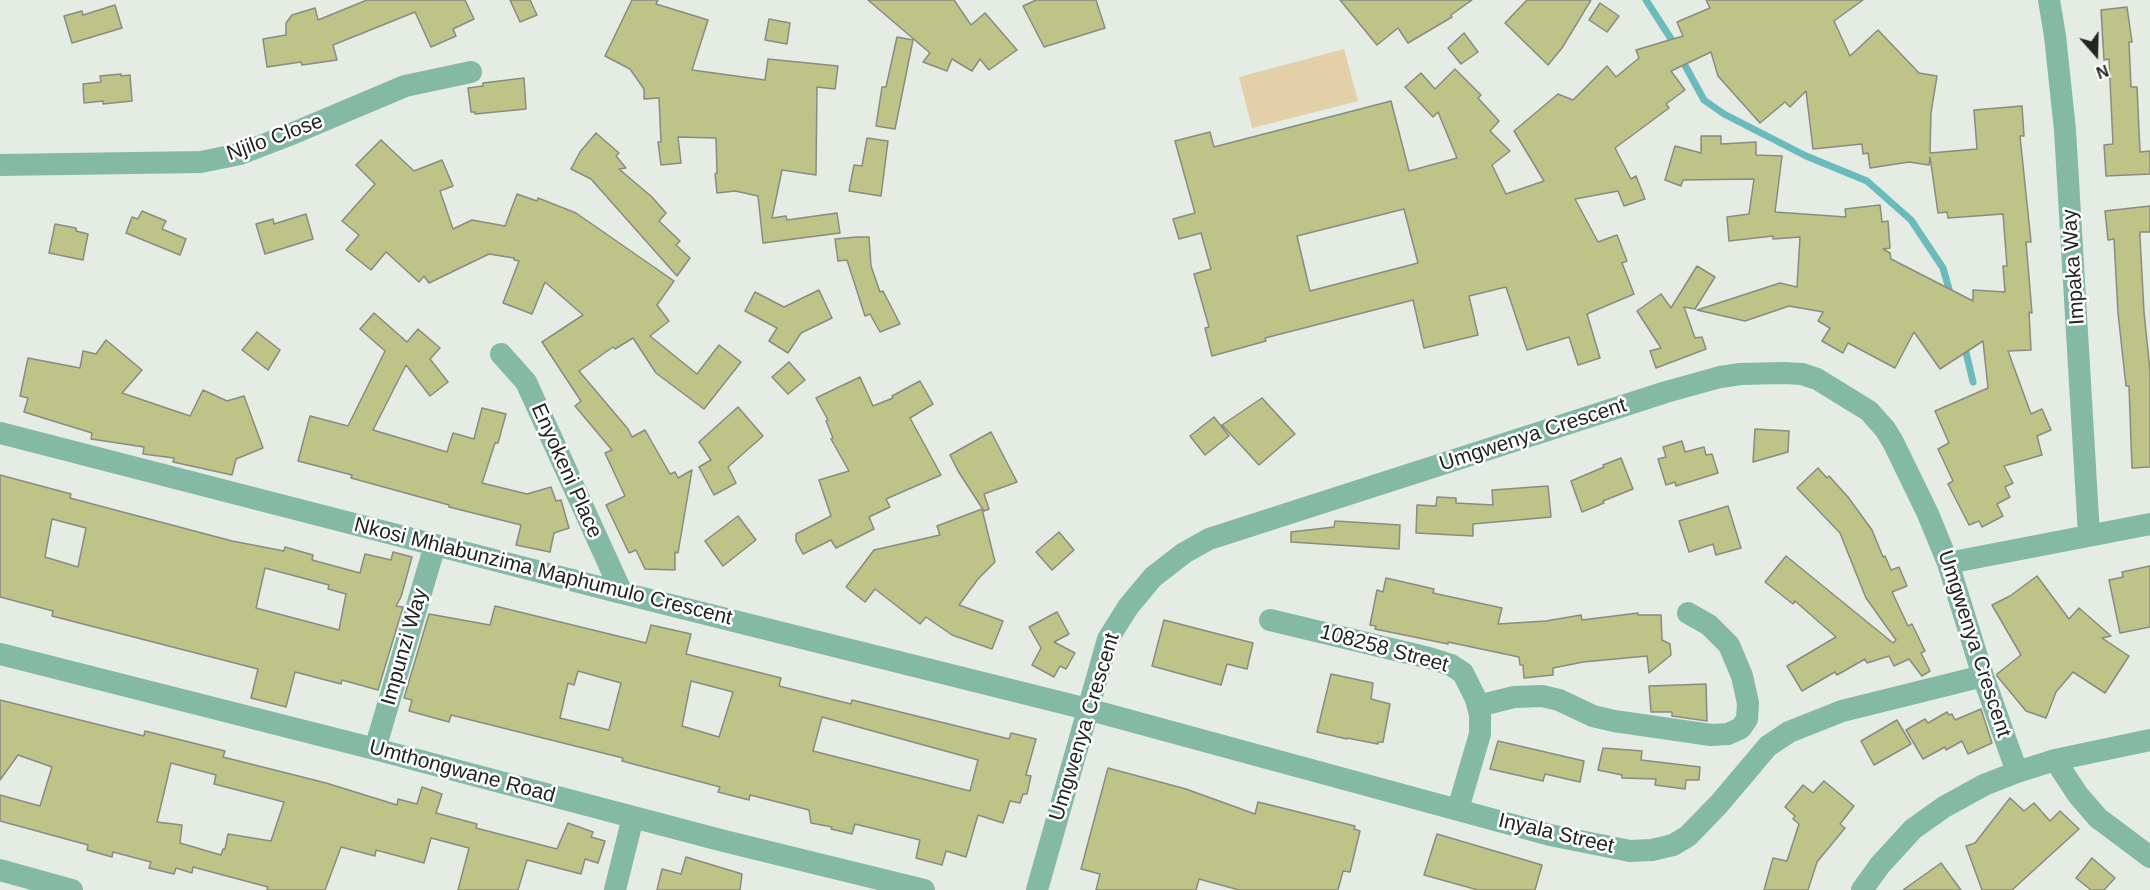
<!DOCTYPE html>
<html>
<head>
<meta charset="utf-8">
<style>
  body { margin:0 }
  #map { position:relative; width:2150px; height:890px; overflow:hidden; background:#e4ece3; font-family:Helvetica,sans-serif }
  canvas { display:block }
  .north { position:absolute; left:2066px; top:24px; width:60px; height:60px; -webkit-text-stroke:4px #fff; paint-order:stroke; rotate:160deg; font-size:16px; font-weight:700; line-height:24px; text-align:center; color:#222521 }
  .north::after { content:''; display:block; margin:auto; width:21px; height:27px; background:#222521; clip-path:polygon(50% 0,100% 100%,50% 72%,0 100%) }
</style>
</head>
<body>
<div id="map">
<canvas width="2150" height="890"></canvas>
<div class="north">N</div>
</div>
<script>
const context = document.querySelector('canvas').getContext('2d');
context.lineJoin = 'round';
function fillPath(path, color) {
  context.fillStyle = color;
  context.fill(path, 'evenodd');
}
function toPath(rows) {
  const path = new Path2D();
  for (const r of rows) {
    path.moveTo(r[0], r[1]);
    for (let i = 2; i < r.length; i += 2) path.lineTo(r[i], r[i + 1]);
  }
  return path;
}
function trace(path, color, width, dash) {
  context.strokeStyle = color;
  context.lineWidth = width;
  context.lineCap = dash ? 'butt' : 'round';
  context.setLineDash(dash || []);
  context.stroke(path);
}
function drawText(font, color, halo, rows, align = 'center') {
  context.font = font + ' Helvetica,sans-serif';
  context.lineWidth = 5;
  context.setLineDash([]);
  context.textBaseline = 'middle';
  context.strokeStyle = halo;
  context.fillStyle = color;
  for (const [text, x, y, turn = 0] of rows) {
    context.save();
    context.translate(x, y);
    context.rotate((+turn || 0) * Math.PI / 180);
    context.textAlign = isNaN(turn) ? turn : align;
    if (halo) context.strokeText(text, 0, 0);
    context.fillText(text, 0, 0);
    context.restore();
  }
}
fillPath(toPath([
  [1344,49,1358,101,1252,128,1239,77]
]), '#e3cfa8');
trace(toPath([
  [1646,0,1675,45],
  [1681,58,1704,100,1724,114,1806,156,1867,181,1911,220,1943,268,1951,296],
  [1964,344,1973,382]
]), '#6bbbbd', 7);
const building = toPath([
  [367,0,465,0,474,19,453,29,456,36,431,47,415,12,333,45,337,60,302,65,301,62,267,67,263,39,286,35,286,23,292,15,315,8,318,20,367,0],
  [510,0,530,0,537,15,520,22,510,0],
  [632,0,658,0,656,4,708,20,692,70,765,80,768,59,838,66,835,89,817,87,816,175,782,170,772,218,786,216,787,220,837,213,840,233,763,243,758,196,735,191,717,193,715,174,717,173,716,138,678,137,681,163,661,165,658,142,661,142,659,98,644,99,644,89,630,69,605,56,632,0],
  [868,0,954,0,971,25,985,13,1017,50,989,70,980,59,972,71,952,59,947,71,923,62,930,53,868,0],
  [1036,0,1096,0,1105,28,1044,47,1023,6,1036,0],
  [1340,0,1472,0,1451,15,1452,17,1408,43,1398,28,1377,45,1340,0],
  [1527,0,1591,0,1562,48,1548,65,1505,23,1527,0],
  [1706,0,1863,0,1834,21,1850,56,1878,30,1919,73,1937,76,1931,113,1930,153,1977,149,1974,110,2022,106,2024,136,2020,136,2031,242,2026,242,2032,313,2029,312,2031,350,2008,351,2031,414,2042,409,2051,430,2037,436,2042,455,2004,466,2013,483,2005,487,2010,497,1997,504,2003,516,1982,527,1979,521,1969,525,1948,484,1953,481,1938,449,1949,443,1935,411,1988,388,1983,341,1940,369,1914,332,1895,368,1848,343,1843,353,1822,341,1830,328,1818,321,1823,312,1789,306,1745,321,1697,310,1780,283,1797,287,1800,237,1773,239,1773,236,1729,241,1727,217,1749,214,1754,179,1683,180,1681,186,1665,180,1675,146,1701,153,1701,136,1721,136,1721,144,1756,142,1756,155,1782,156,1775,212,1846,217,1845,209,1880,205,1882,222,1888,221,1890,248,1883,249,1890,253,1891,259,1973,301,1973,290,2005,292,2003,266,2007,266,2003,214,1948,218,1947,212,1938,213,1930,157,1929,165,1909,162,1870,168,1868,153,1863,154,1862,144,1813,149,1806,91,1790,107,1785,102,1760,123,1718,76,1711,52,1671,71,1685,90,1666,104,1669,108,1615,148,1631,179,1636,176,1645,199,1624,206,1618,191,1575,199,1598,242,1617,235,1627,261,1622,263,1634,294,1587,314,1600,358,1578,365,1569,337,1527,350,1506,287,1469,296,1478,335,1424,348,1413,300,1265,338,1266,341,1212,356,1205,328,1209,327,1194,274,1211,269,1201,233,1179,239,1173,219,1195,213,1175,141,1210,132,1214,147,1391,101,1409,171,1457,158,1438,112,1433,117,1405,87,1421,73,1435,89,1455,69,1481,95,1478,98,1499,121,1490,131,1510,151,1492,165,1506,194,1544,181,1514,131,1558,94,1573,100,1607,66,1616,77,1639,58,1636,50,1683,36,1677,22,1710,8,1706,0],
  [1404,209,1418,263,1310,291,1297,236,1404,209],
  [1600,3,1619,16,1607,32,1589,20,1600,3],
  [115,5,122,28,72,43,64,16,82,11,83,15,115,5],
  [2127,7,2132,42,2129,42,2131,87,2137,87,2140,152,2150,151,2150,174,2106,176,2104,145,2113,144,2109,59,2104,60,2101,10,2127,7],
  [769,19,790,23,787,44,765,40,769,19],
  [1464,33,1478,52,1461,64,1448,48,1464,33],
  [897,37,913,40,895,129,876,126,882,87,886,87,897,37],
  [121,74,121,76,130,75,132,101,103,104,103,101,84,103,83,84,101,82,100,76,121,74],
  [524,78,526,109,475,114,475,112,471,112,468,88,483,86,483,83,524,78],
  [596,133,619,153,616,156,626,168,619,169,652,197,666,213,659,221,680,241,676,245,690,258,677,276,591,179,571,169,580,152,596,133],
  [867,138,888,141,881,196,849,191,854,165,862,166,867,138],
  [381,140,414,171,442,160,453,186,440,191,453,229,472,220,505,226,517,194,537,201,538,198,576,213,674,281,657,305,669,321,650,336,697,374,719,345,741,362,704,409,656,373,633,338,615,349,613,347,579,371,628,429,632,437,645,430,670,474,675,472,678,478,692,470,678,553,675,552,675,570,645,569,636,550,629,553,606,505,625,496,605,453,612,450,575,406,581,401,542,342,583,315,545,282,532,314,503,303,519,261,514,260,514,258,489,254,429,283,424,276,419,282,386,252,371,270,346,250,359,235,342,221,375,184,356,165,381,140],
  [2150,206,2150,232,2140,232,2140,237,2144,312,2150,371,2150,467,2132,468,2129,386,2126,386,2118,313,2114,239,2108,240,2105,211,2150,206],
  [142,211,166,221,162,229,186,239,180,255,126,233,132,217,138,219,142,211],
  [306,214,313,239,265,254,256,224,273,219,274,224,306,214],
  [55,224,76,228,76,231,88,234,83,260,49,253,55,224],
  [857,237,869,237,871,266,880,292,883,291,900,324,880,332,870,314,865,316,847,260,838,261,835,239,857,237],
  [1697,266,1715,277,1695,309,1684,307,1695,338,1702,337,1706,349,1656,368,1650,351,1661,348,1637,311,1661,294,1671,308,1697,266],
  [819,290,832,318,801,333,788,353,769,341,777,328,745,311,755,292,784,307,819,290],
  [374,313,407,342,418,329,440,348,430,359,448,382,430,396,406,365,373,430,447,452,453,433,474,439,482,408,506,414,498,443,495,443,482,483,527,494,551,487,556,501,561,500,569,528,554,533,550,552,516,545,521,525,449,507,449,505,351,478,352,475,298,461,310,416,348,426,385,351,360,329,374,313],
  [257,332,280,350,268,370,242,350,257,332],
  [106,340,142,370,122,393,190,416,203,390,227,401,244,396,263,448,236,459,232,475,173,462,174,458,143,454,144,447,91,439,92,433,24,412,28,398,20,396,28,358,80,368,83,351,96,354,106,340],
  [789,362,805,380,788,394,772,377,789,362],
  [860,377,873,406,893,398,892,396,920,381,933,404,910,418,941,475,886,499,890,507,869,517,874,529,836,548,831,540,803,554,796,541,796,534,831,516,819,480,849,471,831,439,833,438,826,421,828,420,816,398,860,377],
  [1262,398,1295,434,1259,465,1222,425,1262,398],
  [738,407,763,436,728,467,736,483,714,495,699,467,711,460,699,442,738,407],
  [1214,417,1229,436,1205,455,1190,436,1214,417],
  [1755,429,1789,431,1788,452,1753,462,1755,429],
  [991,432,1017,482,984,494,989,509,984,511,958,471,950,455,991,432],
  [1682,441,1685,452,1704,447,1706,455,1712,454,1718,473,1676,486,1675,482,1666,485,1658,459,1666,457,1663,447,1682,441],
  [1621,458,1633,489,1603,501,1604,503,1582,512,1571,481,1604,467,1603,465,1621,458],
  [1818,468,1827,478,1829,476,1848,497,1872,530,1883,557,1885,556,1891,570,1899,567,1907,586,1892,592,1908,626,1912,624,1925,651,1921,653,1930,671,1922,676,1909,659,1894,666,1889,656,1867,663,1865,659,1837,675,1835,672,1802,691,1787,666,1836,637,1795,601,1793,604,1765,582,1786,556,1893,643,1896,640,1866,598,1840,533,1797,488,1818,468],
  [0,475,71,494,70,498,232,541,284,551,285,547,313,555,312,560,360,573,365,554,391,560,393,552,412,557,401,597,396,606,403,607,378,690,342,680,341,684,295,672,286,707,251,698,258,669,52,616,53,611,0,597,0,475],
  [52,519,86,528,78,567,45,557,52,519],
  [265,568,329,585,328,589,346,594,339,630,256,608,265,568],
  [1548,486,1551,517,1473,524,1473,536,1416,533,1417,505,1436,506,1437,497,1456,498,1456,503,1493,505,1492,490,1548,486],
  [1728,506,1741,548,1716,555,1713,544,1689,552,1679,521,1728,506],
  [982,509,995,562,978,579,959,605,1003,621,992,649,952,635,926,617,920,624,875,589,865,602,846,587,874,550,940,535,937,526,982,509],
  [738,516,756,540,723,566,705,541,738,516],
  [1335,521,1400,525,1399,549,1291,542,1291,532,1334,527,1335,521],
  [1059,532,1074,550,1052,570,1036,552,1059,532],
  [2150,566,2150,627,2120,633,2109,580,2123,577,2122,572,2150,566],
  [2037,576,2069,619,2079,608,2111,636,2102,638,2129,656,2105,693,2073,672,2056,692,2046,718,2026,711,1997,676,1997,674,2021,655,1992,605,2010,596,2037,576],
  [1386,578,1434,589,1433,593,1502,608,1498,624,1546,621,1581,615,1582,620,1638,613,1638,615,1661,615,1662,640,1670,644,1671,655,1649,673,1647,656,1583,662,1553,668,1553,675,1524,678,1523,665,1520,665,1519,657,1448,642,1448,644,1375,629,1376,626,1370,625,1377,590,1383,592,1386,578],
  [495,606,646,643,651,625,691,634,686,654,781,678,779,686,851,704,852,700,1009,739,1011,733,1036,739,1026,775,1031,776,1027,794,1023,794,1020,803,1010,801,1003,823,978,815,966,857,946,851,942,865,916,858,920,840,855,824,852,834,831,829,832,827,811,823,809,810,750,795,749,800,718,792,720,787,622,761,623,758,451,715,449,722,409,711,412,700,404,698,429,614,490,625,495,606],
  [578,671,621,683,609,730,560,718,568,683,574,685,578,671],
  [691,681,733,692,719,737,682,726,691,681],
  [822,717,978,760,970,791,813,751,822,717],
  [1057,612,1069,634,1054,642,1075,653,1066,669,1060,666,1054,677,1032,665,1041,648,1029,627,1057,612],
  [1164,620,1253,643,1247,669,1227,664,1221,685,1152,666,1164,620],
  [1331,674,1373,683,1371,699,1390,704,1383,742,1378,742,1378,744,1347,738,1347,739,1317,732,1331,674],
  [1706,684,1707,721,1672,716,1672,712,1651,712,1649,686,1706,684],
  [0,700,144,736,145,731,225,751,223,757,326,783,397,805,398,799,417,804,422,787,442,794,436,813,477,824,476,828,557,849,568,823,593,832,591,837,605,841,598,863,585,859,581,874,527,860,518,890,458,890,469,848,431,838,424,863,376,850,375,856,341,847,325,890,267,890,268,887,193,867,192,873,176,868,174,874,149,868,151,862,113,852,112,857,87,850,88,845,0,821,0,795,40,806,52,767,18,755,0,780,0,700],
  [171,763,216,775,214,784,284,802,271,841,228,834,225,849,223,849,221,855,180,843,182,825,157,822,171,763],
  [1981,709,1992,743,1968,754,1962,741,1946,750,1945,747,1923,759,1906,730,1925,719,1928,723,1947,712,1949,715,1952,714,1955,720,1981,709],
  [1897,720,1911,744,1874,765,1861,741,1897,720],
  [1498,741,1584,761,1580,782,1545,774,1543,781,1490,769,1498,741],
  [1603,748,1642,751,1641,760,1700,767,1699,780,1686,780,1685,789,1655,785,1656,779,1622,778,1622,775,1598,770,1603,748],
  [1108,768,1186,789,1255,814,1258,802,1355,826,1354,829,1360,831,1350,872,1343,871,1338,890,1239,890,1199,879,1196,890,1096,890,1100,874,1081,869,1108,768],
  [1824,781,1854,806,1840,824,1845,828,1817,862,1808,890,1764,890,1773,858,1787,861,1799,824,1793,819,1795,816,1785,807,1803,785,1813,793,1824,781],
  [2010,798,2024,811,2034,803,2050,821,2060,811,2079,829,2012,890,1982,890,1966,846,1975,843,2010,798],
  [1437,834,1542,865,1535,890,1478,890,1424,875,1437,834],
  [686,857,742,874,740,890,657,890,662,869,681,874,686,857],
  [2092,858,2115,878,2104,890,2091,890,2076,878,2092,858],
  [1941,863,1961,890,1903,890,1941,863]
]);
fillPath(building, '#bec387');
trace(building, '#8a8b81', 1.5);
trace(toPath([
  [2049,0,2055,36,2065,130,2089,535],
  [0,165,201,162,240,154,289,135,405,86,471,72],
  [501,354,526,382,622,593],
  [0,433,622,593,1087,709,1550,835,1630,851,1652,850,1673,845,1688,836,1719,804,1768,746,1789,732,1842,711,1983,676],
  [1948,563,2150,524],
  [1270,620,1429,658,1451,665,1463,673,1476,699,1480,715,1480,734,1458,809],
  [0,654,375,749,724,841,924,890],
  [1478,706,1514,697,1542,696,1559,700,1593,716,1614,721,1711,735,1728,734,1741,728,1747,719,1748,703,1742,676,1729,645,1709,625,1688,613],
  [375,749,435,545],
  [2055,760,2078,795,2098,818,2150,857],
  [0,870,72,890],
  [615,890,633,817],
  [1037,890,1108,639,1128,607,1153,577,1184,553,1209,539,1666,392,1720,377,1741,374,1784,373,1802,374,1817,379,1869,411,1885,429,1893,442,1928,514,1948,563,1983,676,2017,772],
  [1862,890,1880,865,1913,829,1944,807,1984,785,2017,772,2055,760,2150,740]
]), '#84b9a5', 22);
drawText('21px', '#222521', '#fff', [
  ["Njilo Close",275,138,-20],
  ["Impaka Way",2074,267,-94],
  ["Umgwenya Crescent",1533,435,-18],
  ["Enyokeni Place",566,471,66],
  ["Nkosi Mhlabunzima Maphumulo Crescent",543,572,14],
  ["Umgwenya Crescent",1974,644,72],
  ["Impunzi Way",405,647,-74],
  ["108258 Street",1384,649,15],
  ["Umgwenya Crescent",1085,727,-73],
  ["Umthongwane Road",462,772,15],
  ["Inyala Street",1556,834,13]
]);
</script>
</body>
</html>
